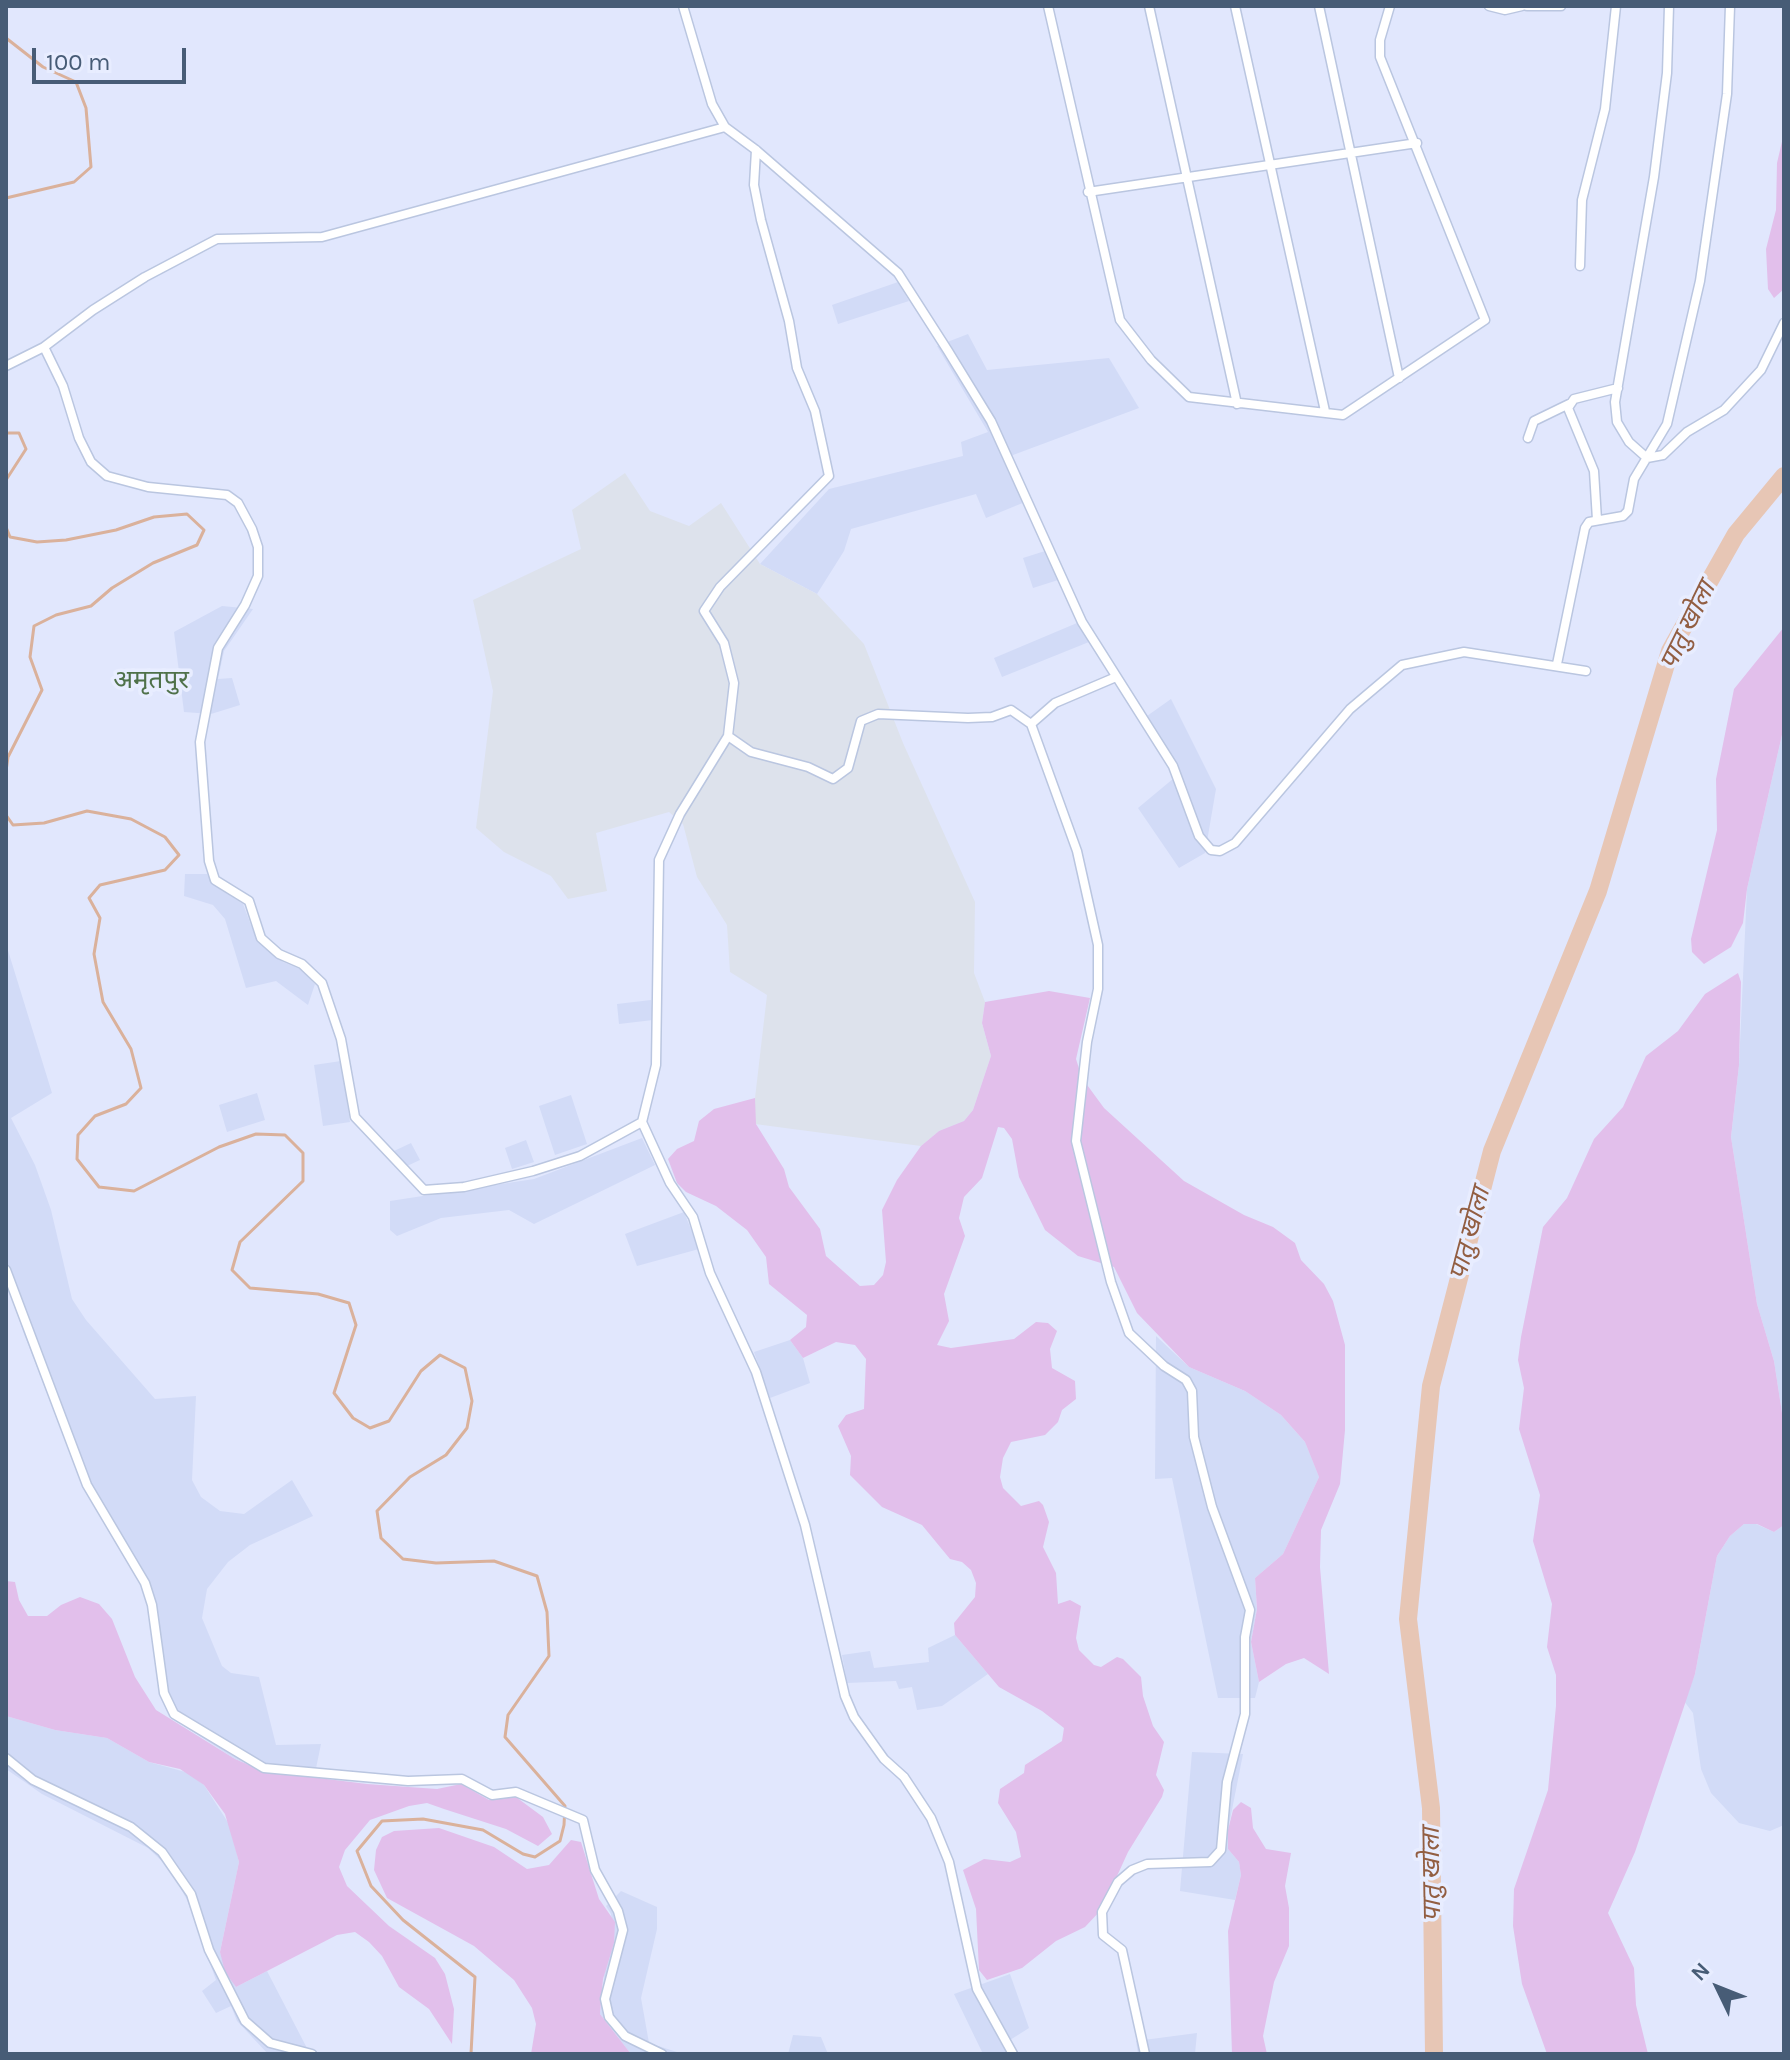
<!DOCTYPE html>
<html>
<head>
<meta charset="utf-8">
<style>
  body { margin:0 }
  #map { position:relative; width:1790px; height:2060px; overflow:hidden; background:#e1e7fd; font-family:Karla,sans-serif }
  canvas { display:block }
  .frame { position:absolute; inset:0; border:8px solid #475c76; pointer-events:none }
  .north { position:absolute; left:1678px; top:1948px; width:80px; height:80px; -webkit-text-stroke:6px #e8edff; paint-order:stroke; rotate:313deg; font-size:22px; font-weight:700; line-height:32px; text-align:center; color:#475c76 }
  .north::after { content:''; display:block; margin:auto; width:28px; height:36px; background:#475c76; clip-path:polygon(50% 0,100% 100%,50% 72%,0 100%) }
  .scale { position:absolute; left:32px; top:48px; width:154px; height:36px; box-sizing:border-box; border:4px solid #475c76; border-top:0; padding-left:10px; font-size:24px; line-height:28px; white-space:nowrap; color:#475c76; -webkit-text-stroke:6px #e8edff; paint-order:stroke }
</style>
</head>
<body>
<div id="map">
<canvas width="1790" height="2060"></canvas>
<div class="frame"></div>
<div class="north">N</div>
<div class="scale">100 m</div>
</div>
<script>
const context = document.querySelector('canvas').getContext('2d');
context.lineJoin = 'round';
function fillPath(path, color) {
  context.fillStyle = color;
  context.fill(path, 'evenodd');
}
function toPath(rows) {
  const path = new Path2D();
  for (const r of rows) {
    path.moveTo(r[0], r[1]);
    for (let i = 2; i < r.length; i += 2) path.lineTo(r[i], r[i + 1]);
  }
  return path;
}
function trace(path, color, width, dash) {
  context.strokeStyle = color;
  context.lineWidth = width;
  context.lineCap = dash ? 'butt' : 'round';
  context.setLineDash(dash || []);
  context.stroke(path);
}
function drawText(font, color, halo, rows, align = 'center') {
  context.font = font + ' Karla,"Noto Sans Devanagari",sans-serif';
  context.lineWidth = 7;
  context.setLineDash([]);
  context.textBaseline = 'middle';
  context.strokeStyle = halo;
  context.fillStyle = color;
  for (const [text, x, y, turn = 0] of rows) {
    context.save();
    context.translate(x, y);
    context.rotate((+turn || 0) * Math.PI / 180);
    context.textAlign = isNaN(turn) ? turn : align;
    if (halo) context.strokeText(text, 0, 0);
    context.fillText(text, 0, 0);
    context.restore();
  }
}
fillPath(toPath([
  [898,282,909,301,838,324,832,305],
  [968,334,987,370,1109,358,1139,408,1005,458,1025,502,986,518,976,494,851,529,844,551,817,594,760,564,829,489,963,456,961,442,988,432,937,346],
  [1045,551,1058,580,1033,588,1023,558],
  [222,606,253,609,224,651,218,679,232,678,240,705,211,714,184,712,174,632],
  [1077,623,1089,642,1002,677,994,658],
  [1171,699,1216,789,1205,853,1179,868,1138,808,1180,773,1147,716],
  [1784,726,1784,1426,1774,1361,1757,1304,1731,1137,1739,1065,1747,889],
  [185,874,207,874,213,884,243,904,254,933,283,962,300,969,315,984,308,1005,276,981,246,988,225,919,213,905,184,896],
  [6,944,52,1093,11,1118,35,1165,51,1210,72,1299,86,1320,155,1399,196,1396,192,1480,201,1497,220,1511,244,1514,292,1480,313,1516,250,1545,228,1562,207,1589,202,1618,222,1666,231,1673,259,1677,276,1745,321,1744,314,1778,263,1771,235,1759,173,1719,160,1693,148,1605,142,1585,83,1487,24,1334,6,1281],
  [651,1000,653,1020,619,1024,617,1004],
  [341,1061,350,1122,323,1126,314,1065],
  [257,1093,265,1120,227,1132,219,1105],
  [571,1095,587,1144,555,1155,539,1106],
  [642,1138,655,1165,534,1224,509,1210,441,1218,397,1236,390,1230,390,1201,534,1179],
  [526,1140,534,1162,512,1169,505,1148],
  [411,1143,420,1160,407,1166,394,1151],
  [684,1212,699,1249,637,1266,625,1234],
  [1156,1336,1189,1367,1245,1391,1281,1415,1305,1442,1319,1477,1283,1554,1255,1578,1257,1609,1251,1642,1259,1682,1255,1698,1218,1698,1172,1478,1155,1479],
  [790,1340,803,1358,810,1383,770,1398,754,1352],
  [1744,1524,1756,1524,1774,1532,1784,1525,1784,1825,1770,1831,1739,1823,1711,1793,1701,1769,1693,1713,1684,1701,1695,1674,1717,1556,1730,1536],
  [955,1635,988,1674,942,1706,917,1710,912,1687,899,1689,896,1681,847,1683,842,1655,870,1651,874,1668,929,1662,928,1648],
  [6,1716,55,1730,107,1738,149,1762,189,1773,204,1785,229,1824,239,1862,220,1952,236,1987,267,1971,310,2054,268,2054,237,2021,231,2006,216,2013,202,1991,216,1980,187,1900,170,1869,148,1848,42,1794,6,1769],
  [1192,1752,1243,1754,1228,1830,1228,1849,1239,1862,1241,1875,1235,1900,1180,1891],
  [621,1891,657,1907,657,1929,641,1998,649,2043,677,2052,788,2054,793,2035,821,2037,828,2054,631,2054,600,2014,605,1966,614,1943,611,1914,606,1906],
  [1010,1974,1029,2028,1010,2040,1017,2054,983,2054,954,1994],
  [1197,2033,1195,2054,1138,2054,1136,2041]
]), '#d2dbf7');
fillPath(toPath([
  [625,473,650,511,689,526,721,503,760,564,817,594,864,644,903,743,975,902,974,973,985,1002,982,1023,991,1056,973,1110,964,1121,939,1131,921,1146,755,1124,755,1098,767,995,730,972,727,925,697,877,683,824,669,812,596,833,607,891,568,899,551,876,504,852,476,828,493,691,473,600,581,549,572,510]
]), '#dde2ec');
fillPath(toPath([
  [1784,133,1784,289,1774,298,1768,289,1766,249,1776,210,1777,163],
  [1784,627,1784,726,1747,889,1743,923,1731,947,1704,964,1692,952,1691,939,1717,830,1716,779,1734,689],
  [1738,973,1741,982,1739,1065,1731,1137,1757,1304,1774,1361,1784,1426,1784,1525,1774,1532,1757,1524,1744,1524,1730,1536,1717,1556,1695,1674,1635,1852,1608,1913,1634,1968,1636,2005,1648,2054,1547,2054,1522,1984,1513,1926,1514,1889,1548,1790,1556,1706,1556,1675,1547,1647,1552,1604,1533,1541,1540,1495,1519,1429,1524,1388,1518,1360,1521,1337,1543,1227,1567,1198,1594,1139,1623,1107,1646,1056,1678,1031,1705,994],
  [1049,991,1090,998,1076,1059,1082,1078,1104,1108,1184,1181,1244,1215,1273,1227,1295,1243,1301,1260,1324,1284,1333,1301,1345,1345,1345,1430,1340,1484,1321,1530,1320,1567,1329,1674,1304,1658,1286,1664,1259,1682,1251,1642,1257,1609,1255,1578,1283,1554,1319,1477,1305,1442,1281,1415,1245,1391,1189,1367,1137,1313,1114,1267,1078,1256,1045,1230,1019,1177,1012,1139,1004,1128,998,1127,982,1178,964,1197,959,1218,965,1236,944,1294,949,1321,937,1345,951,1348,1014,1339,1036,1322,1048,1323,1057,1331,1050,1349,1052,1368,1075,1381,1076,1399,1062,1410,1058,1422,1045,1435,1011,1442,1003,1458,1000,1477,1003,1488,1021,1506,1039,1501,1043,1505,1049,1522,1043,1547,1056,1573,1058,1604,1070,1600,1081,1606,1076,1638,1079,1650,1094,1665,1101,1667,1117,1657,1123,1659,1141,1677,1143,1696,1153,1726,1164,1742,1156,1775,1164,1790,1162,1797,1128,1852,1102,1909,1085,1927,1056,1941,1022,1968,987,1980,979,1970,976,1909,963,1870,984,1859,1010,1862,1021,1857,1016,1832,998,1803,1000,1789,1024,1773,1025,1765,1062,1741,1064,1728,1042,1711,999,1687,955,1635,954,1623,975,1597,976,1583,971,1570,962,1562,950,1559,922,1525,882,1507,850,1475,851,1456,838,1426,846,1415,864,1409,866,1359,855,1345,836,1342,803,1358,790,1340,806,1327,807,1315,769,1284,766,1257,747,1230,716,1206,686,1192,677,1183,668,1159,677,1149,694,1141,699,1121,714,1109,755,1098,756,1124,784,1169,789,1187,820,1229,826,1256,860,1286,874,1285,883,1275,886,1262,882,1210,897,1180,921,1146,939,1131,964,1121,973,1110,991,1056,982,1023,985,1002],
  [6,1581,15,1582,19,1600,28,1616,47,1616,61,1605,80,1597,99,1604,112,1619,135,1677,156,1710,235,1759,263,1771,367,1784,437,1789,461,1784,489,1800,516,1797,543,1817,552,1834,538,1846,506,1829,444,1809,427,1803,409,1806,370,1820,345,1850,339,1867,347,1886,389,1926,435,1958,445,1974,454,2009,452,2044,429,2009,399,1987,382,1956,369,1942,355,1932,337,1935,236,1987,225,1972,220,1952,239,1862,225,1814,204,1785,180,1769,149,1762,107,1738,55,1730,6,1716],
  [1241,1802,1251,1808,1253,1828,1266,1849,1291,1853,1285,1886,1289,1908,1289,1946,1274,1982,1263,2036,1267,2054,1232,2054,1228,1931,1241,1875,1239,1862,1228,1849,1228,1830,1233,1810],
  [439,1828,494,1847,527,1869,549,1865,571,1840,581,1842,599,1899,615,1922,614,1943,603,1979,600,2014,631,2054,531,2054,536,2024,532,2008,514,1980,474,1946,387,1898,374,1870,376,1850,382,1837,394,1831]
]), '#e2bfeb');
trace(toPath([
  [6,38,43,67,76,82,86,108,91,167,74,182,6,198],
  [6,433,19,433,26,449,6,480],
  [6,527,10,537,37,542,66,540,116,530,154,517,187,514,204,530,197,545,153,563,112,588,91,606,56,615,34,626,30,657,42,690,8,757,6,771],
  [6,815,13,825,44,823,87,811,131,819,165,837,179,855,165,870,100,885,89,898,100,918,94,954,103,1002,131,1049,141,1088,126,1104,95,1116,78,1135,77,1159,99,1187,134,1191,219,1147,256,1134,285,1135,303,1153,303,1181,240,1242,232,1270,250,1288,318,1294,349,1303,356,1325,334,1393,353,1418,370,1428,389,1421,421,1371,440,1355,465,1368,472,1401,467,1428,446,1455,410,1477,377,1511,381,1538,403,1559,436,1563,494,1561,537,1576,547,1612,549,1656,508,1715,505,1737,565,1806,564,1825,560,1841,535,1857,523,1854,483,1830,423,1819,382,1821,357,1851,371,1886,403,1920,475,1977,471,2054]
]), '#dab19b', 3);
trace(toPath([
  [1434,2054,1431,1808,1408,1619,1431,1386,1492,1151,1598,891,1670,651,1736,534,1784,476]
]), '#e7c6b5', 18);
const minor = toPath([
  [683,6,712,104,725,127,756,150,898,273,948,351,991,421,1082,622,1173,766,1199,836,1211,850,1220,851,1235,843,1350,709,1402,665,1464,652,1586,671],
  [1048,6,1120,320,1151,360,1189,397,1343,415,1485,320,1380,57,1380,40,1390,6],
  [1149,6,1237,404],
  [1235,6,1325,411],
  [1319,6,1399,378],
  [1489,6,1505,10,1522,6],
  [1527,6,1561,6],
  [1669,6,1667,73,1654,177,1615,402,1617,422,1629,442,1647,458,1663,455,1687,432,1724,410,1761,370,1784,323],
  [756,150,754,185,761,220,789,321,797,368,815,411,829,476,720,587,704,611,724,643,734,683,728,736,680,814,659,860,656,1065,642,1122,670,1183,693,1217,710,1273,756,1372,805,1525,845,1696,854,1717,884,1759,904,1777,931,1818,949,1862,977,1989,1013,2054],
  [1088,192,1417,143],
  [1580,266,1582,200,1605,109,1616,6],
  [44,347,93,310,145,277,217,239,322,237,725,127],
  [6,366,44,347,63,386,79,438,91,462,107,476,148,487,227,495,238,503,252,529,258,547,258,576,245,605,218,648,200,742,209,861,215,880,249,901,261,938,279,954,302,964,322,983,341,1039,355,1117,424,1190,464,1187,533,1171,580,1156,642,1122],
  [1528,438,1534,421,1569,404],
  [1597,520,1594,471,1568,408,1574,399,1618,388],
  [1557,664,1585,528,1589,522,1623,516,1628,511,1634,479,1667,424,1700,281,1727,94,1730,6],
  [1116,677,1055,703,1031,724,1077,851,1098,945,1098,989,1087,1042,1076,1141,1111,1282,1129,1333,1164,1366,1186,1380,1192,1391,1194,1437,1212,1507,1250,1610,1245,1637,1245,1714,1227,1782,1221,1850,1210,1862,1147,1864,1132,1870,1118,1882,1102,1912,1103,1935,1122,1950,1145,2054],
  [728,736,751,752,808,767,833,779,848,768,861,721,878,714,968,718,992,717,1011,710,1031,724],
  [6,1270,87,1485,145,1583,152,1605,164,1693,174,1714,264,1768,408,1781,462,1779,492,1795,516,1792,583,1820,595,1870,618,1911,623,1930,605,1999,609,2017,625,2036,662,2054],
  [6,1758,33,1780,131,1827,162,1852,191,1894,209,1950,245,2021,270,2043,312,2054]
]);
trace(minor, '#bac6e0', 11);
trace(minor, '#fff', 8);
drawText('italic 26px', '#925e42', '#e8edff', [
  ["पातु खोला",1688,626,-64],
  ["पातु खोला",1470,1234,-75],
  ["पातु खोला",1432,1875,-91]
]);
drawText('26px', '#4f714a', '#e8edff', [
  ["अमृतपुर",151,681]
]);
</script>
</body>
</html>
